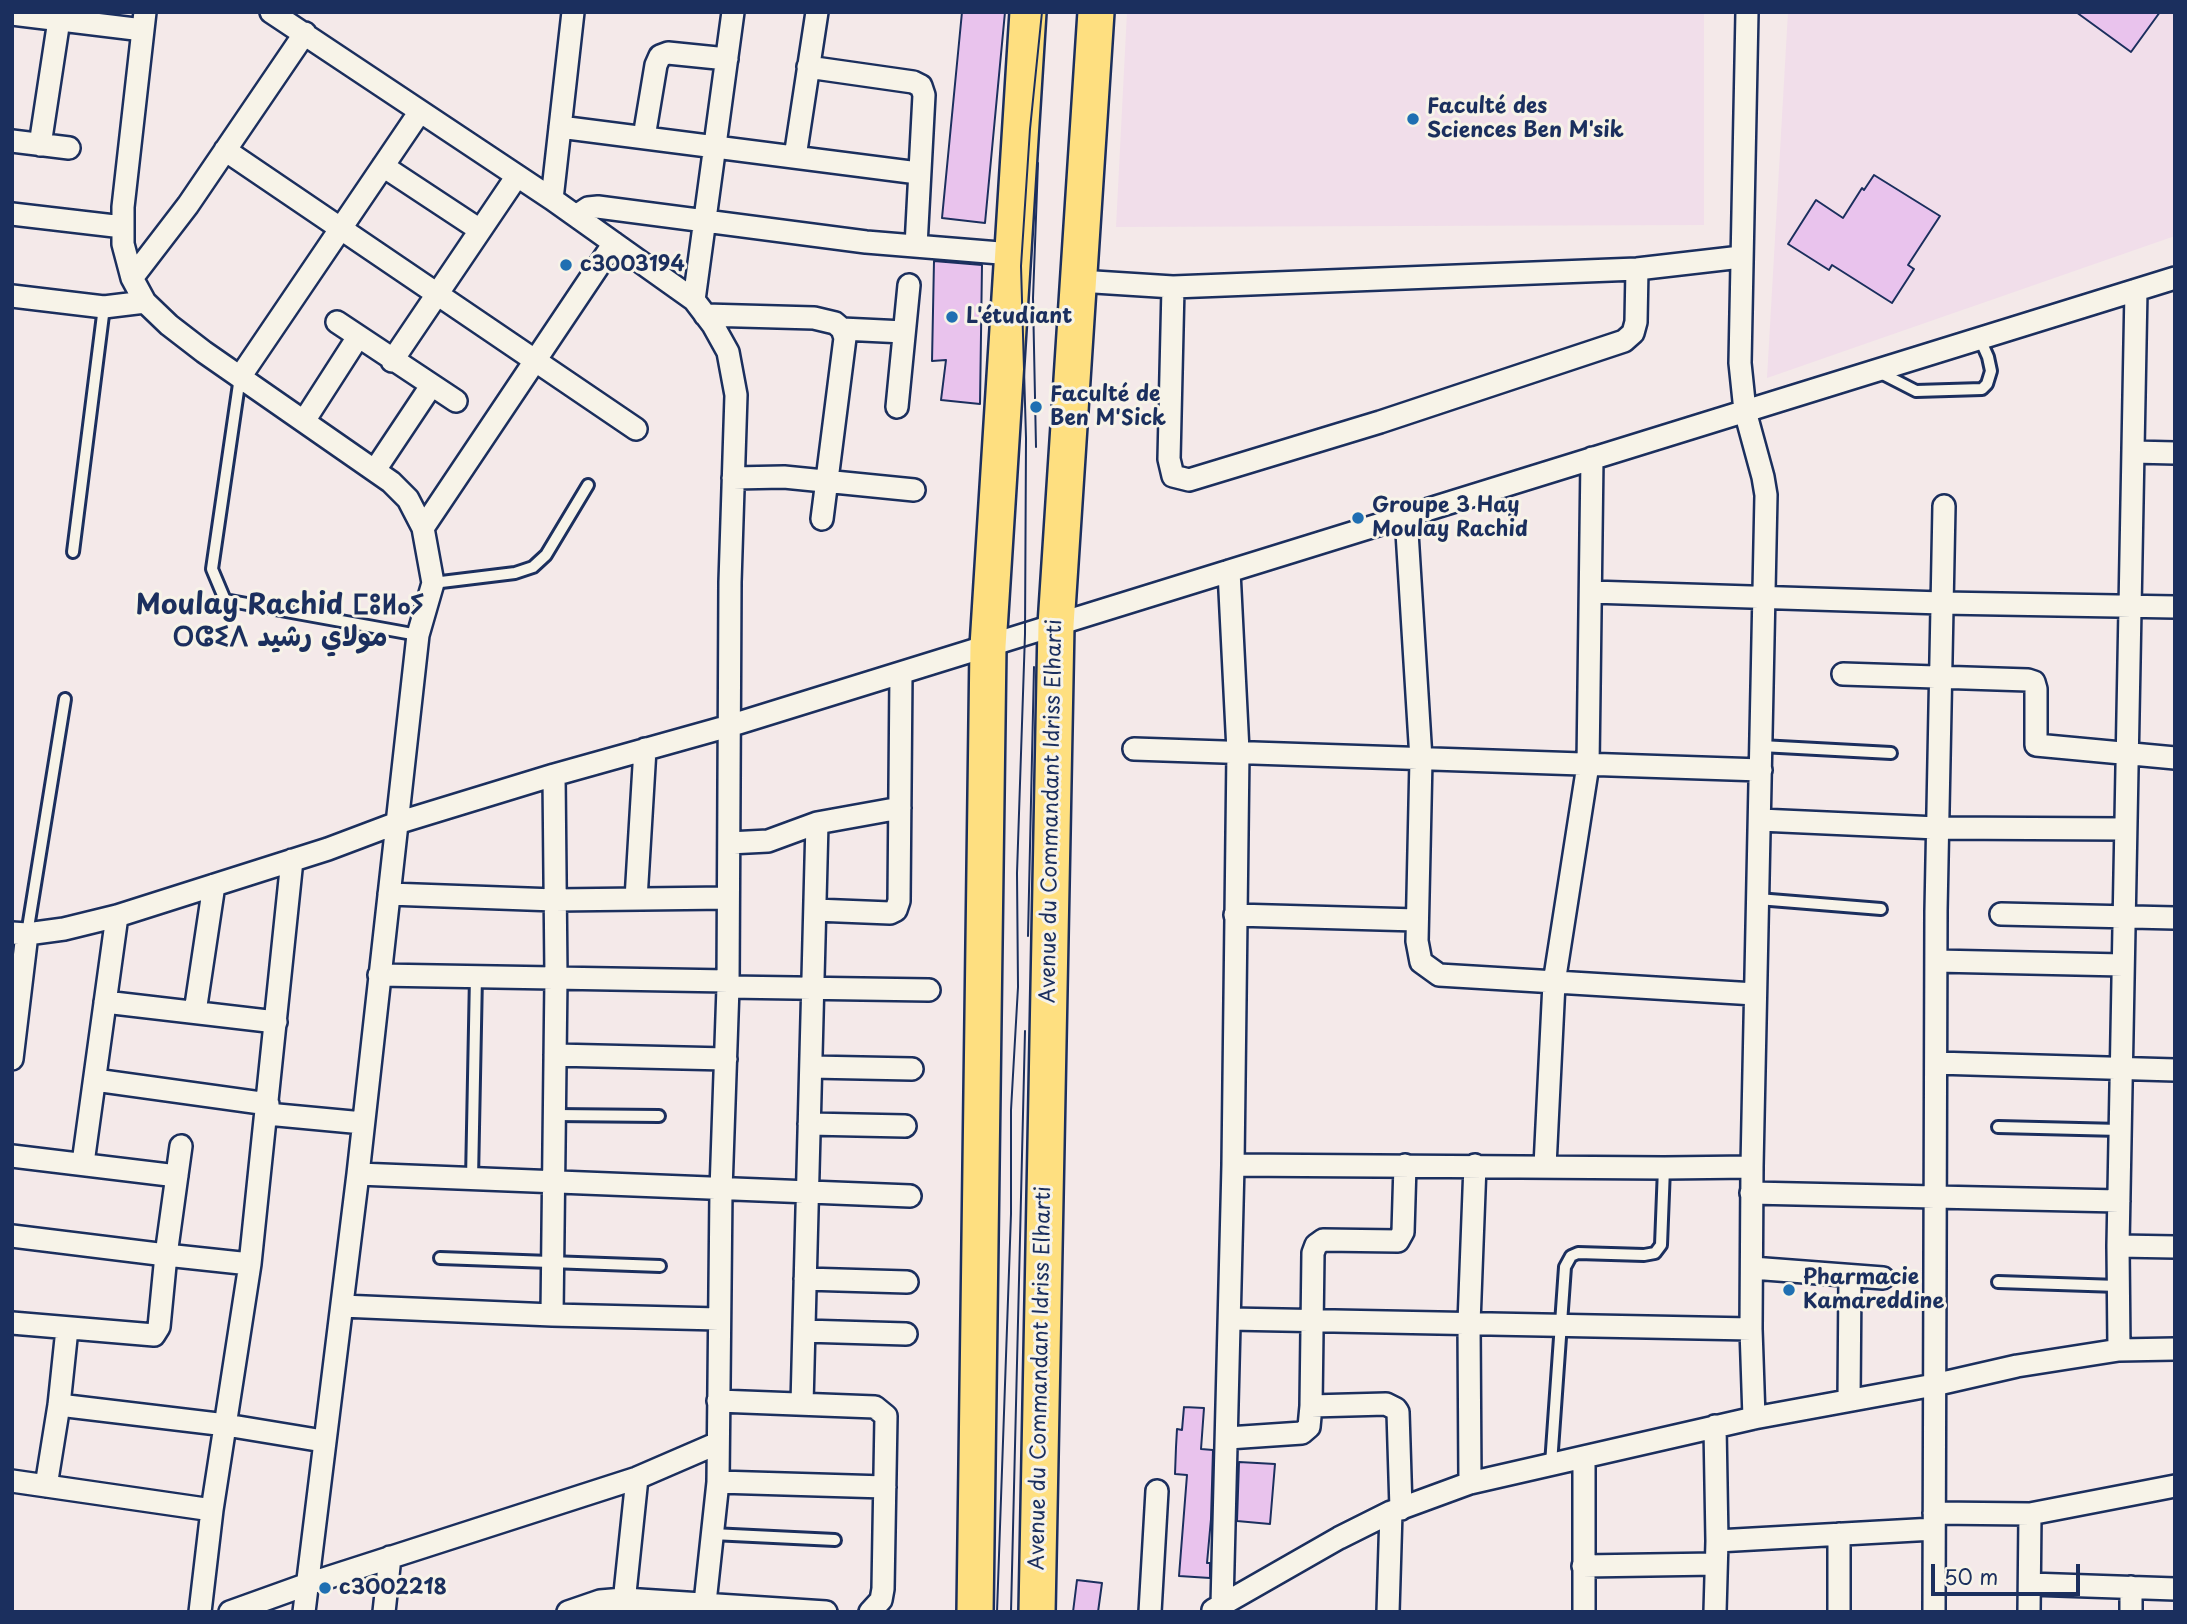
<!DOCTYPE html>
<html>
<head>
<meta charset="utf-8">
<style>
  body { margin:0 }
  #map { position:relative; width:2187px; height:1624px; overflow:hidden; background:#f4e9e9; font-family:"Playpen Sans",sans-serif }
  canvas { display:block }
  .frame { position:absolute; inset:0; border:14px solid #1b2f5e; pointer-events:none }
  .scale { position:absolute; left:1931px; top:1564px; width:149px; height:32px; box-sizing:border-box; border:4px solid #1b2f5e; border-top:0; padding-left:9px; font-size:21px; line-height:24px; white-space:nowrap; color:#1b2f5e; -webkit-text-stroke:5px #f7f3e8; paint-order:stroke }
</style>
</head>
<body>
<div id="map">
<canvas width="2187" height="1624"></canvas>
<div class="frame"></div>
<div class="scale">50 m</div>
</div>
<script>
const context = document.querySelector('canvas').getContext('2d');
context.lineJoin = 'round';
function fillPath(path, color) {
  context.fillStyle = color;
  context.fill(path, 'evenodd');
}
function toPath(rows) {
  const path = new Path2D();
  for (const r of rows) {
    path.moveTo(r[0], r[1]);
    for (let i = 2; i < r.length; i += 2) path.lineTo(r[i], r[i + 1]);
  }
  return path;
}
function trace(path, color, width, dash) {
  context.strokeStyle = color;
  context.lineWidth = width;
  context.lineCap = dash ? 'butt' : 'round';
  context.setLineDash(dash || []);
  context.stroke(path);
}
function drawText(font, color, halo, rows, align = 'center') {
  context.font = font + ' "Playpen Sans","Playpen Sans Arabic","Noto Sans Tifinagh",sans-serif';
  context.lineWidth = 6;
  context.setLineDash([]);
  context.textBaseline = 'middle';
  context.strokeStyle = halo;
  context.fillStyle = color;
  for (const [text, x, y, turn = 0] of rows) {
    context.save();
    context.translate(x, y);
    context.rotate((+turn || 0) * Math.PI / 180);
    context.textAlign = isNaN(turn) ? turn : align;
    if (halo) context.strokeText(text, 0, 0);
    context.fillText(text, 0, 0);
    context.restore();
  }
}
fillPath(toPath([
  [1127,12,1704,12,1704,225,1116,227],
  [1788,12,2175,12,2175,236,1767,378]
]), '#f1deea');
const building = toPath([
  [962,12,1005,12,985,223,942,218,962,12],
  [2076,12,2160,12,2131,52,2076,12],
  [1874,175,1940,216,1908,265,1914,269,1892,303,1832,265,1829,270,1788,244,1816,200,1843,218,1862,188,1864,190,1874,175],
  [934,261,982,265,980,404,941,400,946,360,932,361,934,261],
  [1184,1407,1204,1408,1201,1449,1213,1450,1211,1519,1207,1563,1210,1563,1210,1578,1179,1576,1187,1475,1175,1474,1176,1447,1177,1429,1182,1430,1184,1407],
  [1239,1462,1275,1464,1270,1524,1237,1521,1239,1462],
  [1077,1580,1102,1583,1098,1612,1073,1612,1077,1580]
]);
fillPath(building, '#e9c3ed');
trace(building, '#1b2f5e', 2);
const lane = toPath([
  [1877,371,1916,391,1982,389,1987,384,1991,371,1988,357,1980,339],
  [240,377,212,569,225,600,418,635],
  [73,552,104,307],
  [433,583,515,573,533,567,546,555,588,485],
  [1761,746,1891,753],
  [1758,899,1881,909],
  [27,934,65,699],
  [555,1115,659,1116],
  [1998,1127,2120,1130],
  [472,1179,476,976],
  [440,1258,660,1266],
  [1998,1282,2118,1286],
  [1551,1464,1565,1267,1571,1256,1578,1253,1644,1255,1655,1253,1661,1245,1664,1168],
  [712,1534,835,1540]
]);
const street = toPath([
  [145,12,123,207,123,244,132,278,145,302,169,325,204,352,391,482,408,499,423,528,433,583,418,635,358,1174,304,1612],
  [271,12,552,199,694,300,713,325,728,352,736,395,730,582,728,987,721,1190,718,1482,704,1612],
  [1747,12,1740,363,1745,411,1763,477,1766,495,1752,1167,1751,1329,1754,1418],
  [12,14,143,30],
  [808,67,913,82,921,86,924,95,916,246],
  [560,127,918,173],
  [644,137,656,65,660,56,668,53,727,59],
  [12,141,69,148],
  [40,145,59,20],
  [225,150,636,429],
  [795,157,817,12],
  [383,166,480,230],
  [552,199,573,12],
  [12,214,123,227],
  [576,216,588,208,598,207,866,242,1012,254],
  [132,278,188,205,305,33],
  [1079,281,1173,287,1637,269,1741,257],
  [1173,287,1169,459,1173,476,1189,480,1380,422,1624,341,1633,333,1636,322,1637,269],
  [12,296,104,307,145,302],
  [694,300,733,12],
  [705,315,814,318,835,323,842,329,845,338,822,519],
  [337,322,456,401],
  [842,329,904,332],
  [392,361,517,176],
  [240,377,419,113],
  [897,407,909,285],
  [304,421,358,337],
  [2133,452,2175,453],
  [375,470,431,386],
  [733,478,784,477,914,490],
  [1406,516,1421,759,1417,941,1421,962,1439,975,1755,994],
  [423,528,614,243],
  [1591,592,1942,603,2175,607],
  [1843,674,2028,680,2034,682,2036,689,2036,745,2175,758],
  [1134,749,1761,770],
  [1760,820,1937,828,2125,829],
  [729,843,768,841,817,823,900,808],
  [389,894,555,900,728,898],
  [636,899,645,749],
  [815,910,890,913,896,910,899,901,901,673],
  [2001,914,2175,918],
  [1235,915,1417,920],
  [12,933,27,934,64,929,117,916,328,849,397,823,554,775,729,726,2175,278],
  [1936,961,2123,965],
  [379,975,728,981],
  [728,987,929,990],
  [105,1002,276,1022],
  [195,1012,214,885],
  [555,1055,726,1059],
  [12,1059,27,934],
  [1936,1063,2175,1070],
  [811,1067,912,1069],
  [95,1080,268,1104],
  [267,1114,363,1123],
  [809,1124,905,1126],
  [181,1146,166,1255,250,1264],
  [12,1156,177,1176],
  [83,1163,117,916],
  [1233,1165,1664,1168,1752,1167],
  [1545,1166,1554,983,1588,765,1592,458],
  [358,1174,910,1196],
  [1751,1193,2119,1201],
  [12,1236,166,1255,159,1327,154,1335,12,1323],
  [2118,1246,2175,1247],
  [1752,1268,1883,1278],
  [805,1279,907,1282],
  [342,1306,552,1315,719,1319],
  [552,1315,556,977,554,775],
  [1230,1319,1751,1329],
  [804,1331,906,1334],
  [2119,1350,2118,1246,2136,290],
  [1849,1400,1850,1277],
  [718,1401,875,1407,886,1416,883,1589,881,1600,870,1612],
  [802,1404,817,823],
  [59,1405,226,1425,323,1441],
  [1311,1406,1386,1404,1396,1409,1398,1412,1401,1509],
  [1228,1438,1302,1433,1309,1427,1311,1406,1313,1253,1316,1245,1323,1240,1398,1241,1403,1232,1405,1165],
  [12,1481,212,1510],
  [718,1482,885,1487],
  [1470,1483,1469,1323,1475,1165],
  [46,1486,59,1405,67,1329],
  [1934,1513,2030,1514,2175,1486],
  [1717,1541,1934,1529],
  [1583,1566,1716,1564],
  [2030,1584,2175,1589],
  [2131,1587,2131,1612],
  [1222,1605,1233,1165,1238,751,1229,571],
  [1213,1610,1339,1538,1391,1512,1470,1483,1754,1418,1934,1385,2017,1366,2119,1350,2175,1349],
  [200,1612,212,1510,250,1264,292,860],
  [230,1612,308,1584,637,1478,718,1443],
  [384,1612,390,1557],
  [568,1612,600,1601,624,1599,826,1612],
  [623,1612,637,1478],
  [1150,1612,1157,1491],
  [1388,1612,1391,1512],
  [1584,1612,1584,1457],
  [1715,1612,1717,1541,1715,1426],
  [1839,1612,1839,1534],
  [1934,1612,1936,911,1944,506],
  [2029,1612,2030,1514]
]);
const primary = toPath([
  [975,1612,988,646,1028,12],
  [1037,1612,1056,625,1096,12]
]);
trace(lane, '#1b2f5e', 16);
trace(street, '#1b2f5e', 26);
trace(primary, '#1b2f5e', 40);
trace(lane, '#f7f3e8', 10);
trace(street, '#f7f3e8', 21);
trace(primary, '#fedf80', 35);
trace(toPath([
  [1036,447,1033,298,1038,163],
  [1028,936,1034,667],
  [997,1612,1011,1214,1011,1110,1018,987,1017,873,1025,634,1026,438,1021,266,1030,129,1042,12],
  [1011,1612,1025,1031]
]), '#1b2f5e', 2);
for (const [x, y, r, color] of [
  [1413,119,7,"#1f6fb2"],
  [566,265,7,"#1f6fb2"],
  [952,317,7,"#1f6fb2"],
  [1036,407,7,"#1f6fb2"],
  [1358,518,7,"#1f6fb2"],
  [1789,1290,7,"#1f6fb2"],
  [325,1588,7,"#1f6fb2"]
]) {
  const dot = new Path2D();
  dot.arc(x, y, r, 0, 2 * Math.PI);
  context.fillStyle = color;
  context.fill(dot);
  trace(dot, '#f7f3e8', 2.5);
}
drawText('bold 21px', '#1b2f5e', '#f7f3e8', [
  ["Faculté des",1427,107],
  ["Sciences Ben M'sik",1427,131],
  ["c3003194",580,265],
  ["L'étudiant",966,317],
  ["Faculté de",1050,395],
  ["Ben M'Sick",1050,419],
  ["Groupe 3 Hay",1372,506],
  ["Moulay Rachid",1372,530],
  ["Pharmacie",1803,1278],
  ["Kamareddine",1803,1302],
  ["c3002218",339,1588]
], 'left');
drawText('21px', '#1b2f5e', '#f7f3e8', [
  ["Avenue du Commandant Idriss Elharti",1052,811,-89],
  ["Avenue du Commandant Idriss Elharti",1041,1378,-89]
]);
drawText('bold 28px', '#1b2f5e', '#f7f3e8', [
  ["Moulay Rachid ⵎⵓⵍⴰⵢ",280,606],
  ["ⵔⵛⵉⴷ مولاي رشيد",280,638]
]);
</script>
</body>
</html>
